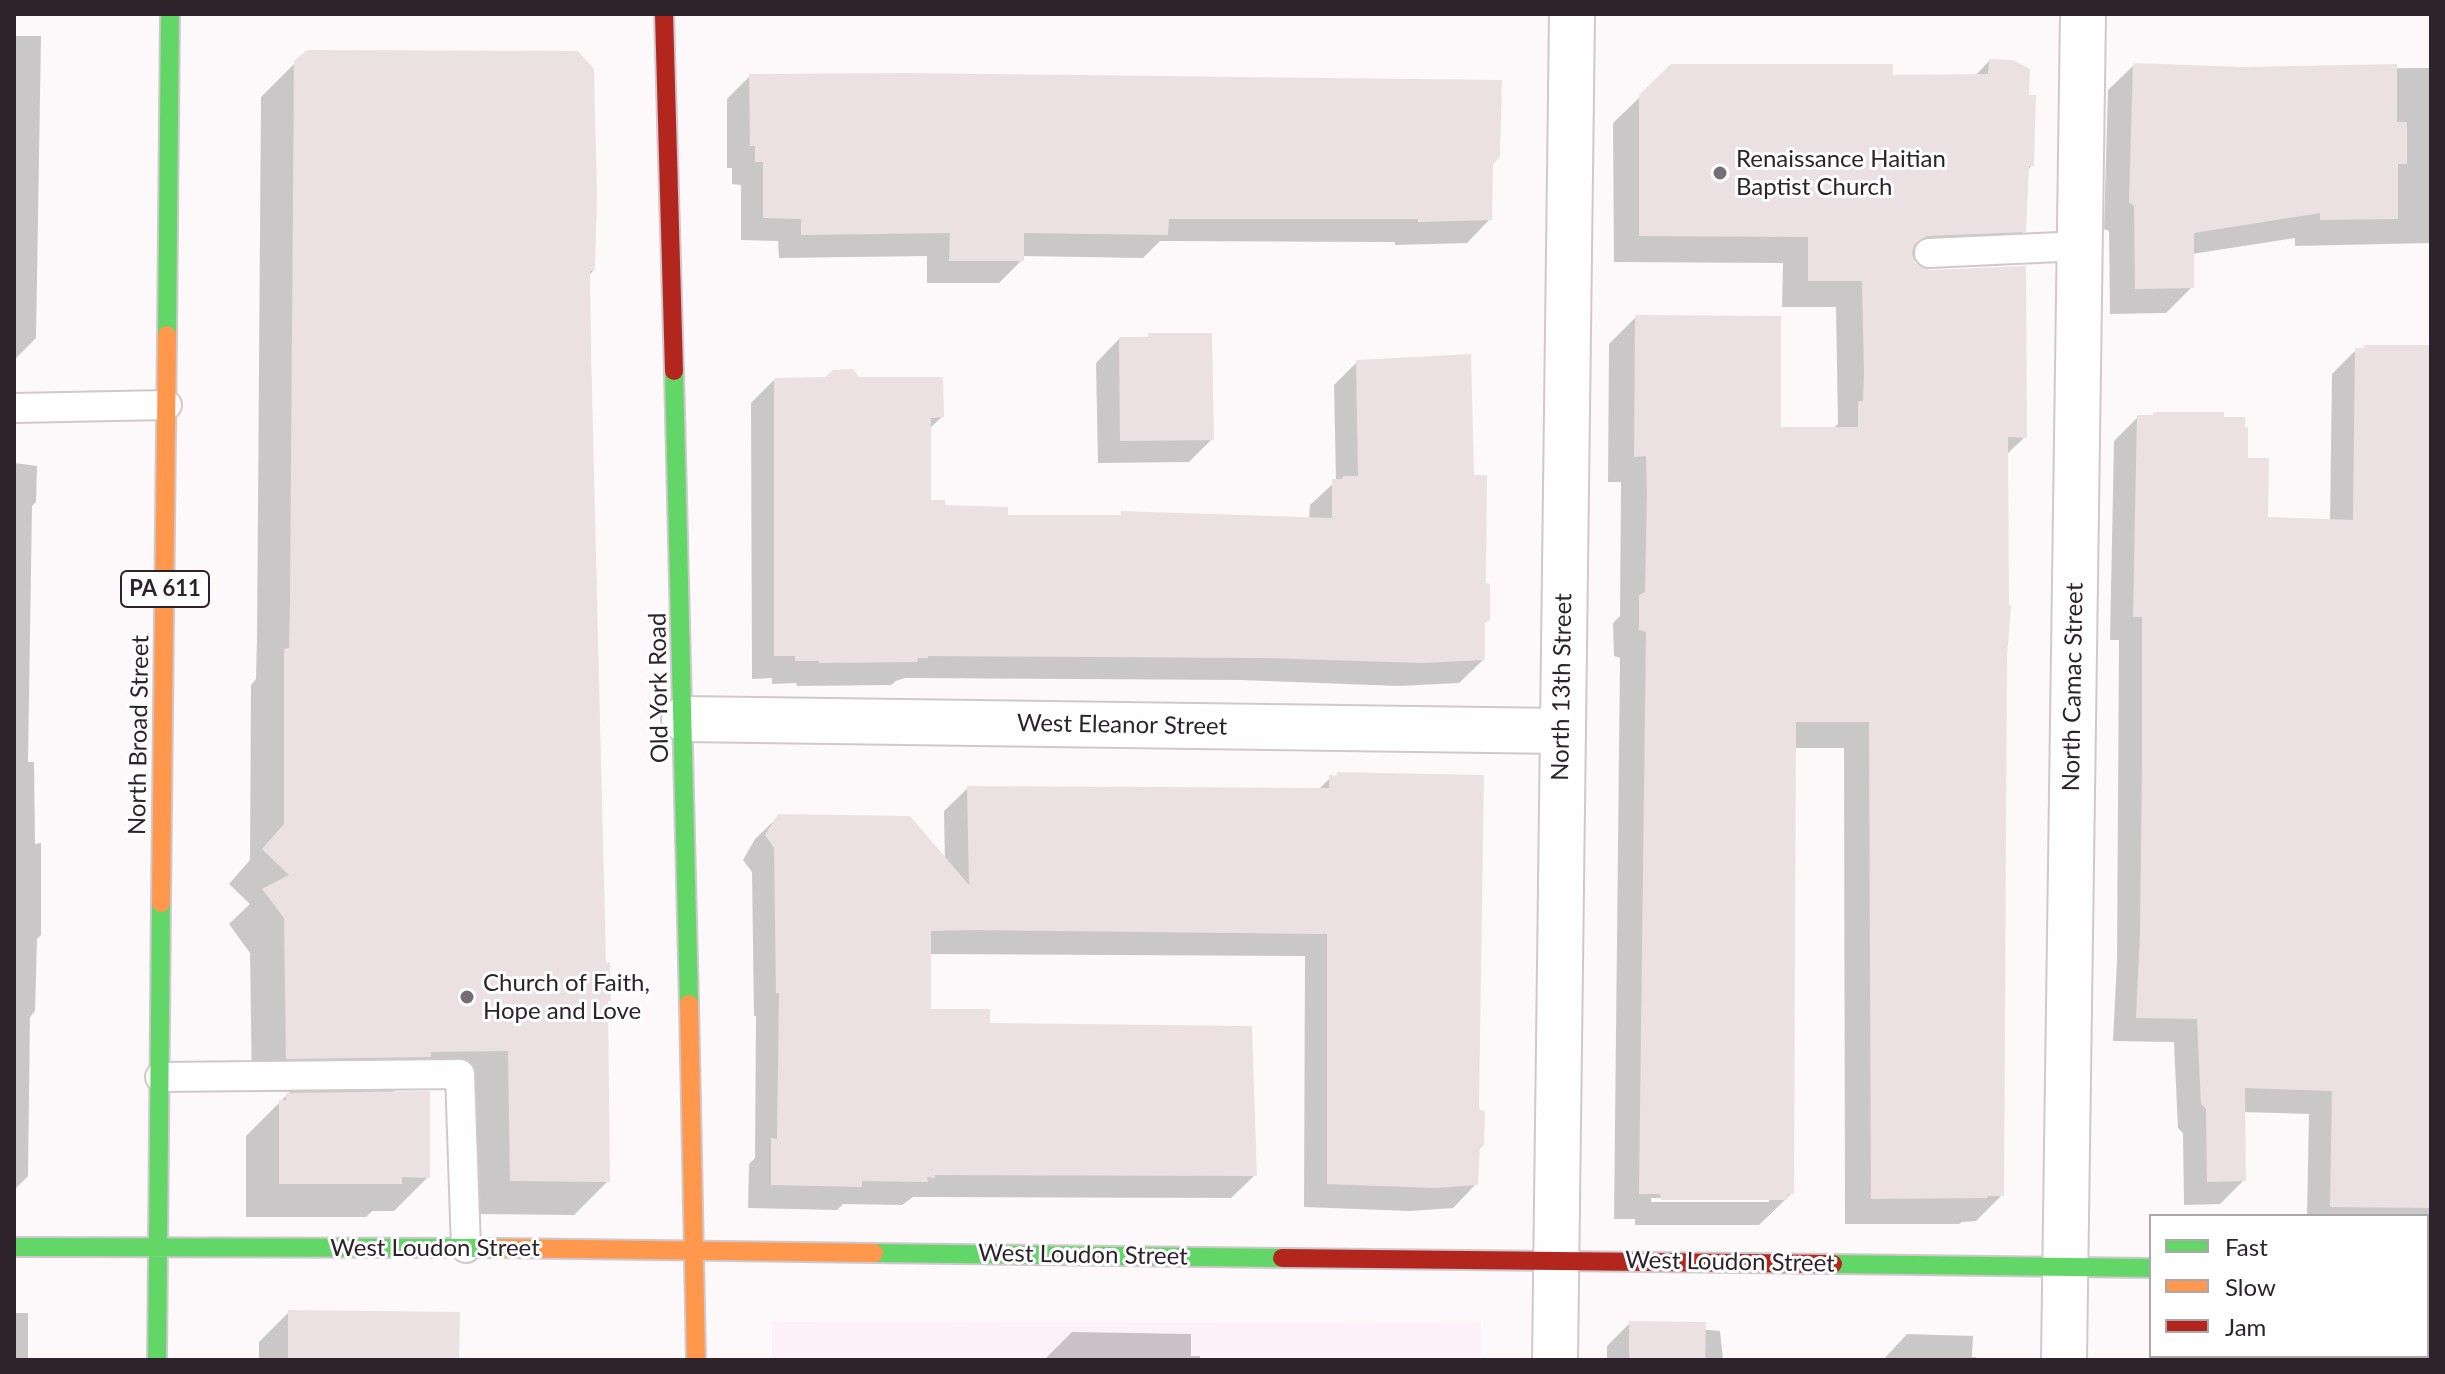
<!DOCTYPE html>
<html>
<head>
<meta charset="utf-8">
<style>
  body { margin:0 }
  #map { position:relative; width:2445px; height:1374px; overflow:hidden; background:#fdf9fb; font-family:Lato,sans-serif }
  canvas { display:block }
  .frame { position:absolute; inset:0; border:16px solid #2e232b; pointer-events:none }
  .legend { position:absolute; left:2149px; top:1214px; width:280px; height:144px; box-sizing:border-box; background:#fff; border:2px solid #aba7aa; margin:0; padding:10px 14px; list-style:none; font-size:24px; color:#2e232b }
  .legend li { display:flex; align-items:center; gap:16px; height:40px }
  .legend b { width:40px; border:2px solid #aba7aa }
</style>
</head>
<body>
<div id="map">
<canvas width="2445" height="1374"></canvas>
<div class="frame"></div>
<ul class="legend">
<li><b style="height:10px;background:#63d668"></b>Fast</li>
<li><b style="height:10px;background:#ff974d"></b>Slow</li>
<li><b style="height:10px;background:#b3261e"></b>Jam</li>
</ul>
</div>
<script>
const context = document.querySelector('canvas').getContext('2d');
context.lineJoin = 'round';
function fillPath(path, color) {
  context.fillStyle = color;
  context.fill(path, 'evenodd');
}
function toPath(rows) {
  const path = new Path2D();
  for (const r of rows) {
    path.moveTo(r[0], r[1]);
    for (let i = 2; i < r.length; i += 2) path.lineTo(r[i], r[i + 1]);
  }
  return path;
}
function trace(path, color, width, dash) {
  context.strokeStyle = color;
  context.lineWidth = width;
  context.lineCap = dash ? 'butt' : 'round';
  context.setLineDash(dash || []);
  context.stroke(path);
}
function drawText(font, color, halo, rows, align = 'center') {
  context.font = font + ' Lato,sans-serif';
  context.lineWidth = 6;
  context.setLineDash([]);
  context.textBaseline = 'middle';
  context.strokeStyle = halo;
  context.fillStyle = color;
  for (const [text, x, y, turn = 0] of rows) {
    context.save();
    context.translate(x, y);
    context.rotate((+turn || 0) * Math.PI / 180);
    context.textAlign = isNaN(turn) ? turn : align;
    if (halo) context.strokeText(text, 0, 0);
    context.fillText(text, 0, 0);
    context.restore();
  }
}
fillPath(toPath([
  [772,1322,1481,1323,1481,1360,772,1360]
]), '#fef0f9');
fillPath(toPath([
  [14,36,41,36,36,338,14,360],
  [1989,61,2032,165,2027,171,2024,231,1997,257,1908,261,2025,437,2006,455,2002,1195,1976,1221,1962,1222,1959,1224,1845,1224,1844,748,1794,748,1792,1193,1759,1225,1635,1225,1635,1219,1614,1219,1620,658,1614,656,1613,623,1620,616,1621,482,1608,482,1609,344,1636,317,1779,429,1832,429,1838,424,1836,307,1782,307,1783,263,1614,262,1613,123,1641,96,1891,77,1975,76],
  [1651,1198,1769,1198,1769,1202,1651,1202],
  [295,63,593,271,589,275,608,1181,574,1215,477,1214,475,1084,400,1085,392,1094,428,1177,394,1211,372,1211,366,1217,246,1217,246,1136,290,1092,252,1092,250,953,229,924,250,904,229,884,250,860,251,685,256,679,257,638,261,97],
  [2134,65,2271,69,2431,68,2431,243,2295,246,2295,238,2192,254,2192,287,2166,313,2110,314,2109,231,2104,229,2108,90],
  [750,76,1491,164,1490,219,1467,243,1395,245,1395,242,1160,241,1143,258,1022,256,1022,260,999,283,927,283,927,256,779,258,778,241,741,240,741,185,732,184,732,168,727,168,727,99],
  [1149,335,1212,439,1189,462,1098,463,1096,363,1119,339,1146,339],
  [2365,347,2431,347,2431,1231,2427,1231,2427,1216,2307,1216,2309,1114,2243,1112,2244,1180,2220,1204,2184,1205,2183,1133,2178,1128,2174,1042,2113,1041,2117,960,2119,640,2110,640,2114,441,2138,417,2246,460,2266,519,2330,521,2332,374,2356,350,2361,350],
  [1357,362,1472,477,1488,620,1483,624,1483,660,1459,683,1399,686,1240,680,905,678,896,681,891,685,797,686,796,683,772,684,772,678,752,679,751,403,774,380,858,380,942,417,929,429,929,502,943,507,1006,517,1118,517,1122,514,1309,519,1310,505,1336,481,1334,385],
  [14,463,37,466,36,502,32,506,28,762,34,762,35,844,41,843,41,935,37,939,35,1011,30,1017,28,1176,14,1190],
  [1338,775,1477,1106,1483,1145,1478,1150,1476,1184,1453,1208,1410,1211,1304,1207,1305,956,929,954,929,1011,988,1025,1255,1175,1231,1198,913,1197,902,1205,843,1204,837,1210,748,1208,749,1164,755,1158,756,1016,754,1016,752,872,743,860,755,839,779,816,945,860,944,811,968,788,1318,790,1330,778],
  [289,1312,457,1360,259,1360,259,1342],
  [14,1313,28,1313,28,1360,14,1360],
  [1630,1323,1720,1331,1723,1360,1607,1360,1607,1346],
  [1072,1332,1191,1334,1191,1356,1200,1356,1200,1360,1044,1360],
  [1907,1334,1973,1336,1972,1357,1976,1357,1975,1360,1883,1360]
]), '#0003');
fillPath(toPath([
  [307,50,578,51,594,69,597,195,595,271,590,271,591,351,606,963,610,962,611,1001,608,1001,610,1182,510,1181,508,1051,431,1052,431,1057,286,1059,284,918,262,889,289,875,262,849,284,824,284,649,289,648,290,603,294,61],
  [1989,59,2013,60,2030,69,2029,95,2036,95,2034,166,2029,166,2026,232,1927,236,1914,245,1912,253,1915,263,1929,270,2026,266,2027,438,2008,437,2009,605,2011,605,2007,657,2004,1196,1987,1196,1988,1198,1871,1199,1869,722,1796,722,1794,1194,1788,1194,1787,1200,1661,1200,1660,1194,1639,1194,1646,632,1639,630,1639,595,1645,592,1647,495,1646,456,1634,457,1635,315,1781,316,1781,427,1858,427,1858,401,1863,401,1864,373,1862,281,1808,281,1808,237,1639,236,1639,95,1671,64,1893,64,1893,75,1988,74],
  [2133,63,2244,67,2397,64,2397,122,2407,122,2407,164,2398,164,2398,219,2320,220,2320,213,2194,233,2194,288,2135,289,2134,205,2129,203],
  [905,73,1502,80,1500,156,1493,165,1492,220,1418,222,1418,219,1169,219,1168,235,1024,233,1024,261,949,261,950,233,801,235,801,219,763,218,763,162,755,162,755,146,750,146,749,74],
  [1148,333,1212,333,1214,440,1120,441,1119,337,1148,337],
  [2364,345,2431,345,2431,1208,2330,1207,2332,1091,2245,1088,2246,1181,2207,1182,2206,1109,2201,1104,2197,1019,2136,1018,2140,934,2142,761,2142,617,2133,617,2137,415,2153,415,2154,412,2224,412,2224,417,2245,417,2245,427,2248,427,2248,458,2269,458,2268,517,2353,520,2355,348,2364,348],
  [1471,354,1474,475,1487,475,1486,583,1490,584,1490,621,1485,621,1485,660,1423,663,1265,658,928,656,928,658,918,658,917,662,819,663,819,661,795,661,795,656,774,656,774,378,825,377,833,370,853,369,859,377,943,377,944,417,931,418,931,500,945,500,945,505,1008,507,1008,515,1121,515,1121,511,1332,518,1332,479,1342,479,1343,476,1358,476,1356,360],
  [1337,772,1484,775,1479,1106,1480,1110,1485,1111,1484,1146,1480,1147,1478,1185,1435,1188,1327,1184,1327,934,970,930,931,931,931,1009,990,1009,990,1023,1252,1026,1257,1176,935,1175,935,1178,927,1177,928,1182,862,1181,862,1187,771,1185,771,1138,777,1139,779,993,776,993,774,848,765,835,778,814,910,816,969,885,967,786,1329,788,1329,775,1337,776],
  [430,1091,430,1178,402,1177,402,1184,279,1184,279,1100,286,1100,286,1093],
  [288,1310,460,1312,459,1360,288,1360],
  [1629,1321,1706,1322,1705,1360,1629,1360]
]), '#ebe1e3');
const lane = toPath([
  [1929,253,2081,246],
  [14,408,167,405],
  [160,1077,460,1074,466,1248]
]);
const street = toPath([
  [684,719,1561,731],
  [2427,1273,2431,1273],
  [1555,1360,1572,14],
  [2064,1360,2083,14]
]);
const fast = toPath([
  [167,335,170,14],
  [674,371,689,1004],
  [14,1247,501,1248],
  [874,1253,1282,1258],
  [1833,1264,2151,1268],
  [157,1360,161,903]
]);
const slow = toPath([
  [161,903,167,335],
  [689,1004,696,1360],
  [501,1248,874,1253]
]);
const jam = toPath([
  [664,14,674,371],
  [1282,1258,1833,1264]
]);
trace(lane, '#cfc8cc', 32);
trace(street, '#cfc8cc', 48);
trace(fast, '#cfc8cc', 22);
trace(slow, '#cfc8cc', 22);
trace(jam, '#cfc8cc', 22);
trace(lane, '#fffefe', 28);
trace(street, '#fffefe', 44);
trace(fast, '#63d668', 18);
trace(slow, '#ff974d', 18);
trace(jam, '#b3261e', 18);
for (const [x, y, r, color] of [
  [1720,173,8,"#766e74"],
  [467,997,8,"#766e74"]
]) {
  const dot = new Path2D();
  dot.arc(x, y, r, 0, 2 * Math.PI);
  context.fillStyle = color;
  context.fill(dot);
  trace(dot, '#fff', 3);
}
for (const [x, y, w] of [
  [165,589,88]
]) {
  const box = new Path2D();
  box.roundRect(x - w / 2, y - 18, w, 36, 6);
  context.fillStyle = '#fff';
  context.fill(box);
  trace(box, '#2e232b', 2);
}
drawText('bold 22px', '#2e232b', null, [
  ["PA 611",165,589]
]);
drawText('24px', '#2e232b', '#fff', [
  ["Renaissance Haitian",1736,159],
  ["Baptist Church",1736,187],
  ["Church of Faith,",483,983],
  ["Hope and Love",483,1011]
], 'left');
drawText('24px', '#2e232b', '#fff', [
  ["North 13th Street",1562,687,-89],
  ["North Camac Street",2073,687,-89],
  ["Old York Road",659,688,-91],
  ["West Eleanor Street",1122,725,1],
  ["North Broad Street",139,735,-89],
  ["West Loudon Street",435,1248],
  ["West Loudon Street",1083,1255,1],
  ["West Loudon Street",1730,1262,1]
]);
</script>
</body>
</html>
